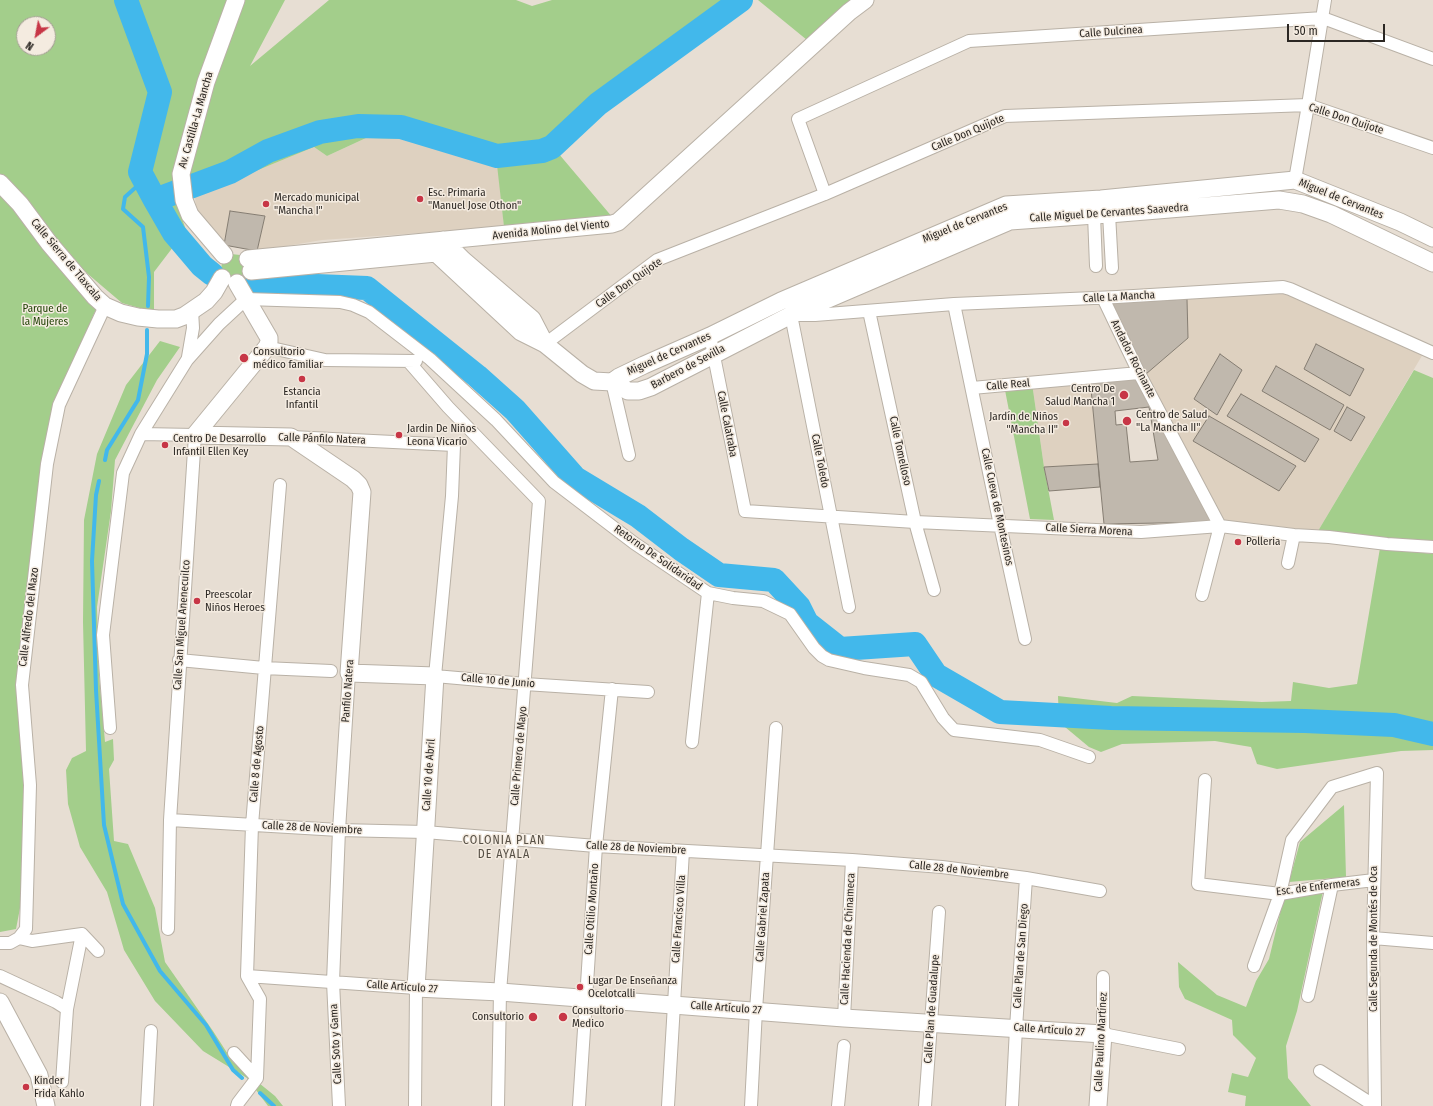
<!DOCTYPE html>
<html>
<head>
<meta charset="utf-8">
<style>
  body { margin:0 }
  #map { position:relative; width:1433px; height:1106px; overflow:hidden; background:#e7ded3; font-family:"Fira Sans Condensed",sans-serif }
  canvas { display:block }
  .north { position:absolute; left:16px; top:16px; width:40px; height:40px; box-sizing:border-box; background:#f4ebe0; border:1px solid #a49d94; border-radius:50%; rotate:212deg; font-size:11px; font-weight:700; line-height:16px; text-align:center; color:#2b2723 }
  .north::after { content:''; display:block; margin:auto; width:14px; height:18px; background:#c73646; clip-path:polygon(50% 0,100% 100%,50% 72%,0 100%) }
  .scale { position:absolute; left:1287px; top:24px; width:98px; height:18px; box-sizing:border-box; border:2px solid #2b2723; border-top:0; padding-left:5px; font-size:12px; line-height:14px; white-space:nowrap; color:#2b2723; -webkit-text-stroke:3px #f4ebe0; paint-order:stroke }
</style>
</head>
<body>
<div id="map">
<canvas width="1433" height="1106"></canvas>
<div class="north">N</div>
<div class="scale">50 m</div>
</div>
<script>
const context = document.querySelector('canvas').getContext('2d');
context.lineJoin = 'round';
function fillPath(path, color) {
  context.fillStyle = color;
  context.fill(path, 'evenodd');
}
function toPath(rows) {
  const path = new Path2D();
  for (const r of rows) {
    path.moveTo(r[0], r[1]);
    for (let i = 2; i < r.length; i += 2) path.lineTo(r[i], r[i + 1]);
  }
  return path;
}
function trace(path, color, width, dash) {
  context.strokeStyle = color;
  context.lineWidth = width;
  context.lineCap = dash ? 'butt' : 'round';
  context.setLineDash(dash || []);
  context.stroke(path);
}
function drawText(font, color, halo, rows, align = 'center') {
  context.font = font + ' "Fira Sans Condensed",sans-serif';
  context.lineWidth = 3;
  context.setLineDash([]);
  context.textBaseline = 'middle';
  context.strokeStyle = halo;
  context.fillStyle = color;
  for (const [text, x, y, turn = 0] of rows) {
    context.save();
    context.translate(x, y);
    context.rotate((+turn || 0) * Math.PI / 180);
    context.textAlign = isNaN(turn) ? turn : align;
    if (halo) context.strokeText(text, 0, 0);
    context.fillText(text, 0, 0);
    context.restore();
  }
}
fillPath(toPath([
  [366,138,422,139,497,156,504,227,322,240,257,251,265,216,230,211,224,245,196,211,195,196,314,147,327,156],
  [1284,293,1423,354,1318,531,1224,520,1146,374,1188,338,1187,299],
  [1090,379,1098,464,1044,467,1032,383]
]), '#ded1c0');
fillPath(toPath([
  [0,0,285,0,250,66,329,0,516,0,532,6,552,0,741,0,601,102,553,147,613,218,504,227,496,156,422,139,366,138,327,156,314,147,195,196,193,186,173,193,186,230,154,272,154,312,122,303,69,258,0,180],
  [24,24,48,24,48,48,24,48],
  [758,0,856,0,807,40],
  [0,190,97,307,59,395,29,605,24,887,16,929,0,932],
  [231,254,240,255,245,258,246,275,242,280,230,281,221,272,222,261],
  [160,341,180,347,157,380,115,460,111,511,97,607,99,675,105,742,113,739,114,760,109,769,114,841,128,844,155,908,165,962,213,1031,233,1062,275,1096,283,1106,268,1106,247,1078,203,1051,155,1001,124,950,107,892,80,847,68,804,66,770,72,758,86,751,83,622,84,520,97,454,126,385],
  [1414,370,1433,378,1433,543,1318,531],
  [1032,383,1044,467,1054,520,1030,519,1004,385],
  [1380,548,1433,554,1433,750,1401,751,1277,769,1257,764,1251,747,1215,741,1122,744,1101,752,1089,747,1059,722,1058,696,1117,703,1132,696,1262,702,1291,701,1293,682,1329,688,1357,684],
  [1344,805,1346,877,1289,882,1300,842],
  [1323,891,1297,1011,1286,1046,1288,1078,1311,1106,1245,1106,1246,1096,1228,1092,1232,1073,1248,1077,1256,1058,1233,1035,1232,1020,1185,999,1179,987,1178,962,1217,995,1246,1007,1256,981,1269,959,1284,897]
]), '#a3ce8b');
trace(toPath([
  [145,179,125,197,123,209,143,227,149,277,148,306],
  [105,460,107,450,138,400,147,354,147,330],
  [99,481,96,495,92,561,96,690,104,825,123,904,160,971,206,1025,233,1070,242,1078],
  [260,1093,274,1106]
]), '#42b8eb', 4);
trace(toPath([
  [126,0,160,92,140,172,155,200,230,172,268,151,320,132,358,126,401,127,497,156,542,151,552,147,598,104,741,0],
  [155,200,174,233,202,266,212,274],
  [250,289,316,286,367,288,477,376,515,410,575,478,638,516,681,549,719,575,774,580,799,607,807,623,840,649,915,644,936,675,1000,712,1111,718,1305,721,1394,725,1433,734]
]), '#42b8eb', 24);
const building = toPath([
  [230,211,265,216,257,251,224,245,230,211],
  [1187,299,1188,338,1146,374,1109,303,1187,299],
  [1316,344,1364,369,1350,396,1304,369,1316,344],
  [1220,354,1242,370,1217,415,1194,399,1220,354],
  [1276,366,1344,405,1330,430,1262,391,1276,366],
  [1136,377,1215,522,1104,524,1090,379,1136,377],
  [1241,394,1319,439,1305,462,1227,416,1241,394],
  [1149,407,1158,460,1130,462,1126,424,1116,425,1115,411,1149,407],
  [1347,407,1365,417,1351,441,1334,431,1347,407],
  [1209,416,1296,466,1279,491,1193,441,1209,416],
  [1098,464,1100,487,1049,491,1044,467,1098,464]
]);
fillPath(building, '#c0b8ad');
trace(building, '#857d72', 1);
const street = toPath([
  [1295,180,1308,105,1325,0],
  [825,194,798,119,969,41,1323,18,1433,59],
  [1109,214,1112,268],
  [1094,215,1096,266],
  [1103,298,1139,373,1220,526,1202,595],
  [954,304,1000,525,1025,639],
  [869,311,915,522,934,590],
  [710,336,745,511,915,522,1141,532,1220,526,1294,535,1329,537,1387,544,1433,547],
  [545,344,657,260,825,194,1005,116,1308,105,1433,148],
  [267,347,325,360,416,361],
  [188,357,193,328,192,310],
  [409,362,448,407,539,501,500,992,498,1106],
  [612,382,629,455],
  [972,388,1139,373],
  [141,434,195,435,170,820,168,929],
  [292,437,454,445,452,496,435,676,525,684,648,692],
  [1288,563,1294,535],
  [849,607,791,315,815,315,954,304,1117,297,1283,287,1290,289,1433,353],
  [179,660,264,668,331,671],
  [110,728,103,635,123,473,141,434,187,360,219,324,246,299,340,302,353,305,369,312,430,359,496,420,554,482,634,543,708,593,733,598,763,601,790,614,814,648,822,656,829,660,864,668,909,675,921,682,943,718,954,730,1040,740,1089,757],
  [692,742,708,593],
  [1205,780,1198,884,1280,894,1332,885,1374,880],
  [170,820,339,830,425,832,596,846,852,860,942,867,1026,878,1100,891],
  [19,938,26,929,30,785,22,685,47,464,59,405,105,306],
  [1373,938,1433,943],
  [0,943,10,943,19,938,32,941,82,934,98,951],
  [1254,966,1280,894,1292,840,1332,787,1377,773,1373,938,1375,1106],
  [0,976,56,1002,67,1009],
  [247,976,416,988,415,1106],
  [1103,977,1103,1034,1179,1049],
  [1308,996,1332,885],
  [844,1018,852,860],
  [234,1053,257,1078],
  [1320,1071,1375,1106],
  [62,1082,67,1009,82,934],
  [147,1106,151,1031],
  [237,1106,238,1103,257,1078,260,999,247,976,252,825,280,485],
  [339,1106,333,982,339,830,349,673],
  [579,1106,596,846,612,689],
  [668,1106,683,851],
  [751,1106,756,1010,776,728],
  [838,1106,844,1046],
  [925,1106,939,912],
  [1012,1106,1016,1028,1026,878]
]);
const secondary = toPath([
  [0,183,20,204,49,243,95,297,105,306,121,313,138,317,158,319,176,319,184,316,206,301,214,292,222,278],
  [443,240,463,260,532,319,545,344],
  [436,253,521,332,545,344,582,374,594,381,612,382,628,391,639,391,651,387,791,315,1010,221,1109,214,1279,200,1303,204,1331,214,1433,263],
  [224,255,190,215,184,200,181,174,206,82,236,0],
  [248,259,612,224,618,222,804,53,849,12,865,0],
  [251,271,436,253],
  [612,382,619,377,644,365,710,336,781,301,1006,205,1101,199,1295,180,1400,222,1433,238],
  [195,435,291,437,353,479,359,485,362,492,349,673,435,676,416,988,500,992,673,1005,844,1018,1103,1034,1098,1106],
  [195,435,267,347,269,342,269,338,237,283],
  [0,1002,39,1075,46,1106]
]);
trace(street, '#b9b1a6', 14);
trace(secondary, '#b9b1a6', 19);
trace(street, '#fff', 12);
trace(secondary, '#fff', 17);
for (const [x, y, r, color] of [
  [420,199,4,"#c73646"],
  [266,204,4,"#c73646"],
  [244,358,5,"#c73646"],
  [302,379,4,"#c73646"],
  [1124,395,5,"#c73646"],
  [1127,421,5,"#c73646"],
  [1066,423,4,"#c73646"],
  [399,435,4,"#c73646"],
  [165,445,4,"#c73646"],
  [1238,542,4,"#c73646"],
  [197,601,4,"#c73646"],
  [580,987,4,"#c73646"],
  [533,1017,5,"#c73646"],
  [563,1017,5,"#c73646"],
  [26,1087,4,"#c73646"]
]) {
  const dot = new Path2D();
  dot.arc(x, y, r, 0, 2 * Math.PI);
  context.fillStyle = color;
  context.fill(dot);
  trace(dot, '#f4ebe0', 1.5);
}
drawText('11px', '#2b2723', '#f4ebe0', [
  ["Calle Dulcinea",1111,32,-4],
  ["Calle Don Quijote",1346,119,18],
  ["Av. Castilla-La Mancha",196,120,-74],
  ["Calle Don Quijote",968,133,-23],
  ["Miguel de Cervantes",1341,199,22],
  ["Calle Miguel De Cervantes Saavedra",1109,213,-4],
  ["Miguel de Cervantes",965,223,-22],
  ["Avenida Molino del Viento",551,230,-6],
  ["Calle Sierra de Tlaxcala",66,260,50],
  ["Calle Don Quijote",629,283,-35],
  ["Calle La Mancha",1119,297,-3],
  ["Miguel de Cervantes",669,354,-24],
  ["Andador Rocinante",1133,359,63],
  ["Barbero de Sevilla",688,367,-28],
  ["Calle Real",1008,385,-5],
  ["Calle Calatraba",727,424,79],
  ["Calle Pánfilo Natera",322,439,2],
  ["Calle Tomelloso",900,451,78],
  ["Calle Toledo",820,461,79],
  ["Calle Cueva de Montesinos",997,507,78],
  ["Calle Sierra Morena",1089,530,3],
  ["Retorno De Solidaridad",658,558,35],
  ["Calle Alfredo del Mazo",29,617,-83],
  ["Calle San Miguel Anenecuilco",182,625,-86],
  ["Calle 10 de Junio",498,681,5],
  ["Panfilo Natera",348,691,-86],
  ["Calle Primero de Mayo",519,756,-85],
  ["Calle 8 de Agosto",257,764,-85],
  ["Calle 10 de Abril",429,775,-86],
  ["Calle 28 de Noviembre",312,828,3],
  ["Calle 28 de Noviembre",636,848,3],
  ["Calle 28 de Noviembre",959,870,6],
  ["Esc. de Enfermeras",1318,887,-7],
  ["Calle Otilio Montaño",592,909,-86],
  ["Calle Gabriel Zapata",763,917,-86],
  ["Calle Francisco Villa",679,919,-86],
  ["Calle Hacienda de Chinameca",848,939,-87],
  ["Calle Segunda de Montés de Oca",1374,939,-90],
  ["Calle Plan de San Diego",1021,956,-86],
  ["Calle Artículo 27",402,987,4],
  ["Calle Artículo 27",726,1008,4],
  ["Calle Plan de Guadalupe",932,1009,-86],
  ["Calle Artículo 27",1049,1030,4],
  ["Calle Paulino Martínez",1101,1042,-87],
  ["Calle Soto y Gama",336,1044,-93]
]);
drawText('11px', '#2b2723', '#f4ebe0', [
  ["Esc. Primaria",428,193],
  ["\"Manuel Jose Othon\"",428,206],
  ["Mercado municipal",274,198],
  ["\"Mancha I\"",274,211],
  ["Consultorio",253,352],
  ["médico familiar",253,365],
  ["Centro De",1115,389,"right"],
  ["Salud Mancha 1",1115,402,"right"],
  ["Estancia",302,392,"center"],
  ["Infantil",302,405,"center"],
  ["Centro de Salud",1136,415],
  ["\"La Mancha II\"",1136,428],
  ["Jardín de Niños",1058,417,"right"],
  ["\"Mancha II\"",1058,430,"right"],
  ["Jardin De Niños",407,429],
  ["Leona Vicario",407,442],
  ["Centro De Desarrollo",173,439],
  ["Infantil Ellen Key",173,452],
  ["Polleria",1246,542],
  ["Preescolar",205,595],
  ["Niños Heroes",205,608],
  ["Lugar De Enseñanza",588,981],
  ["Ocelotcalli",588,994],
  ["Consultorio",572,1011],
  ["Medico",572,1024],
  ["Consultorio",524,1017,"right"],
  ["Kinder",34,1081],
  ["Frida Kahlo",34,1094]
], 'left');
drawText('11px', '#1c3e01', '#f4ebe0', [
  ["Parque de",45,309],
  ["la Mujeres",45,322]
]);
context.letterSpacing = '1px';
drawText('12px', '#575046', '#f4ebe0', [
  ["COLONIA PLAN",504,841],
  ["DE AYALA",504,855]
]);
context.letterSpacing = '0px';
</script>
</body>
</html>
